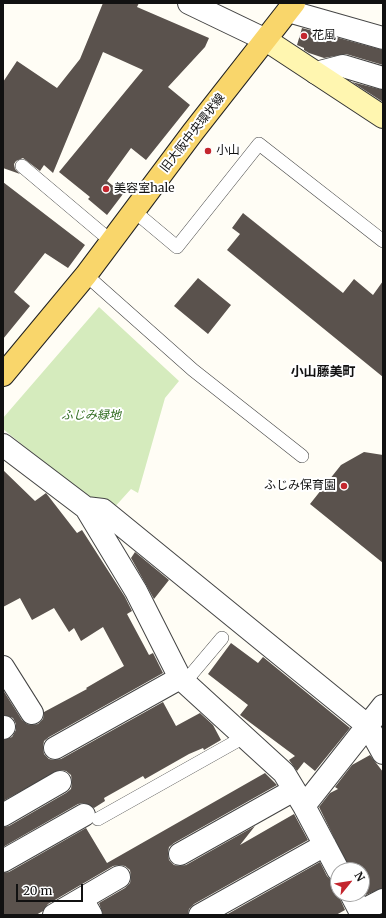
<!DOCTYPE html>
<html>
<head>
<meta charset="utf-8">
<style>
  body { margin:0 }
  #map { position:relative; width:386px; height:918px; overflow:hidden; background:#fffdf5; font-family:Merriweather,serif }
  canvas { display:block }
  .frame { position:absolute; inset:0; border:4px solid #111; pointer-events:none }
  .north { position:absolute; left:330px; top:862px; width:40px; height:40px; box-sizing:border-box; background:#fff; border:1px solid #a0a0a0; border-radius:50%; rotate:60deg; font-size:11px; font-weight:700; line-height:16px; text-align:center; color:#111 }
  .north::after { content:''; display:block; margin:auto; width:14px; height:18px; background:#c4262e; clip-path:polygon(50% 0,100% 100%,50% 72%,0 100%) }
  .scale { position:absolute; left:16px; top:884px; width:67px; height:18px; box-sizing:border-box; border:2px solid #111; border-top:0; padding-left:5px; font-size:12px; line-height:14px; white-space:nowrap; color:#111; -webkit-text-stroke:3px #fff; paint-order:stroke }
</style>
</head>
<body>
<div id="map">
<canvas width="386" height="918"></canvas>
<div class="frame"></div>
<div class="north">N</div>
<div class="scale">20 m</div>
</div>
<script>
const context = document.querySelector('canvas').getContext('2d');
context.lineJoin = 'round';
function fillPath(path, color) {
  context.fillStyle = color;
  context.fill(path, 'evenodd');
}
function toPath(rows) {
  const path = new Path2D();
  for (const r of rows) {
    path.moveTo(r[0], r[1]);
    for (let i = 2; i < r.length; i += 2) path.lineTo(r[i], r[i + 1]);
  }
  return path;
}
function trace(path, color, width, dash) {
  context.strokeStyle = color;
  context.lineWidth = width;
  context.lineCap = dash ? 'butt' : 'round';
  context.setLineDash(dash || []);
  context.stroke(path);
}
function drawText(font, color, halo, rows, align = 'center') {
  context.font = font + ' Merriweather,"Noto Sans JP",serif';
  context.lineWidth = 4;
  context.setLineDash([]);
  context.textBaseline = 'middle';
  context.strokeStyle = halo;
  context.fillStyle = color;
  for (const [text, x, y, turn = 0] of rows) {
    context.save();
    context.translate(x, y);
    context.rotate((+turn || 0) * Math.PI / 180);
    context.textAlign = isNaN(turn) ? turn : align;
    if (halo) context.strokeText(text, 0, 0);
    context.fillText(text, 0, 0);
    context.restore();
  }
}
fillPath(toPath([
  [99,307,179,381,165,398,138,493,131,489,112,510,92,501,3,429,3,418]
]), '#d5ebbd');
fillPath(toPath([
  [103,3,139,3,137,7,209,38,205,47,168,87,190,105,146,160,131,148,107,181,123,194,107,215,88,199,90,197,59,172,143,70,103,52,53,173,44,165,40,171,23,158,16,161,14,164,15,169,20,174,3,168,3,82,17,61,57,88,80,59],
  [302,28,383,50,383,65,346,54,324,58,309,53,304,50,304,48,297,45],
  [352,82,383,90,383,102],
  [3,182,85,245,68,268,45,253,14,292,30,306,3,339],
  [243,213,343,293,354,279,373,295,383,281,383,377,227,250,240,234,232,228],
  [198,278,231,305,208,334,174,306],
  [364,452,383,455,383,563,310,504,341,465],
  [3,470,35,501,46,493,77,533,82,530,125,597,132,611,127,614,149,655,153,653,163,673,49,737,44,741,43,747,44,754,49,759,54,760,61,759,163,702,176,726,200,713,213,725,221,740,204,750,203,748,189,754,145,779,143,776,104,798,105,801,94,808,84,803,78,804,3,847,3,827,9,826,66,793,71,789,72,782,71,775,66,771,60,770,3,801,3,740,12,737,16,730,16,724,13,718,3,715,3,690,22,720,27,724,33,725,38,724,43,719,44,712,87,689,86,688,98,681,124,666,103,627,81,641,74,628,69,632,54,608,32,620,20,598,3,607],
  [135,552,169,580,154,599,131,558],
  [231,643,258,663,263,657,350,728,315,771,304,762,297,771,289,760,295,756,240,715,248,705,208,674],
  [370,755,383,772,383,888,366,895,362,888,362,870,350,870,319,807,330,793,338,789,335,787,352,765],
  [265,773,277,785,174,843,169,847,168,853,169,860,174,865,180,866,186,865,255,826,240,845,294,814,308,840,194,904,189,909,188,915,103,915,99,903,125,888,130,883,131,877,130,870,125,866,119,865,113,866,48,904,43,911,36,915,3,915,3,873,9,872,86,828,107,863],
  [320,862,327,876,332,881,338,882,338,894,345,910,336,915,226,915]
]), '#5a524d');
const lane = toPath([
  [22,166,111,241],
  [134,211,177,247,259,144,383,241],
  [86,275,193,370,302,456],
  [184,683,222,638],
  [98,819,244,737]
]);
const street = toPath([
  [189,3,266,40],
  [288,11,383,38],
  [316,73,343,66,383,78],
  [3,445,86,508,136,591,180,678],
  [86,508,103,510,368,726,383,753],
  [3,667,32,713],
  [3,728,4,727],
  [55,748,180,678,284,773,304,806,338,870],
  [304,806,383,706],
  [3,815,60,782],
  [180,854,294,790],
  [3,861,84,815],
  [351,894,362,915],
  [82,899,91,915],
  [360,912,383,900],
  [54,915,119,877],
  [200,915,325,845]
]);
const secondary = toPath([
  [266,40,383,117]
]);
const primary = toPath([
  [3,375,86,275,193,132,294,3]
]);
trace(lane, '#444', 14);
trace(street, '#444', 24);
trace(secondary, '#333', 24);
trace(primary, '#222', 24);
trace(lane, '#fff', 13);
trace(street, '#fff', 22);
trace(secondary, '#fff6b0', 22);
trace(primary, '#f9d66b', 22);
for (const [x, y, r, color] of [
  [304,36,4,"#c4262e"],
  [208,151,4,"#c4262e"],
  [106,189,4,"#c4262e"],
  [344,486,4,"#c4262e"]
]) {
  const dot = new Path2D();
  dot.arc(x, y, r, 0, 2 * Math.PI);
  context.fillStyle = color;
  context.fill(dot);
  trace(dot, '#fff', 1.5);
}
drawText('12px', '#111', '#fff', [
  ["花風",312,36],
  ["小山",216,151],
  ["美容室hale",114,189],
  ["ふじみ保育園",336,486,"right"]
], 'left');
drawText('12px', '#111', '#fff', [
  ["旧大阪中央環状線",193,133,-52]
]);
drawText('italic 12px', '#2f6b1f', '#fff', [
  ["ふじみ緑地",91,416]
]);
drawText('bold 13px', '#111', '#fff', [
  ["小山藤美町",323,372]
]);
</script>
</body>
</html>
